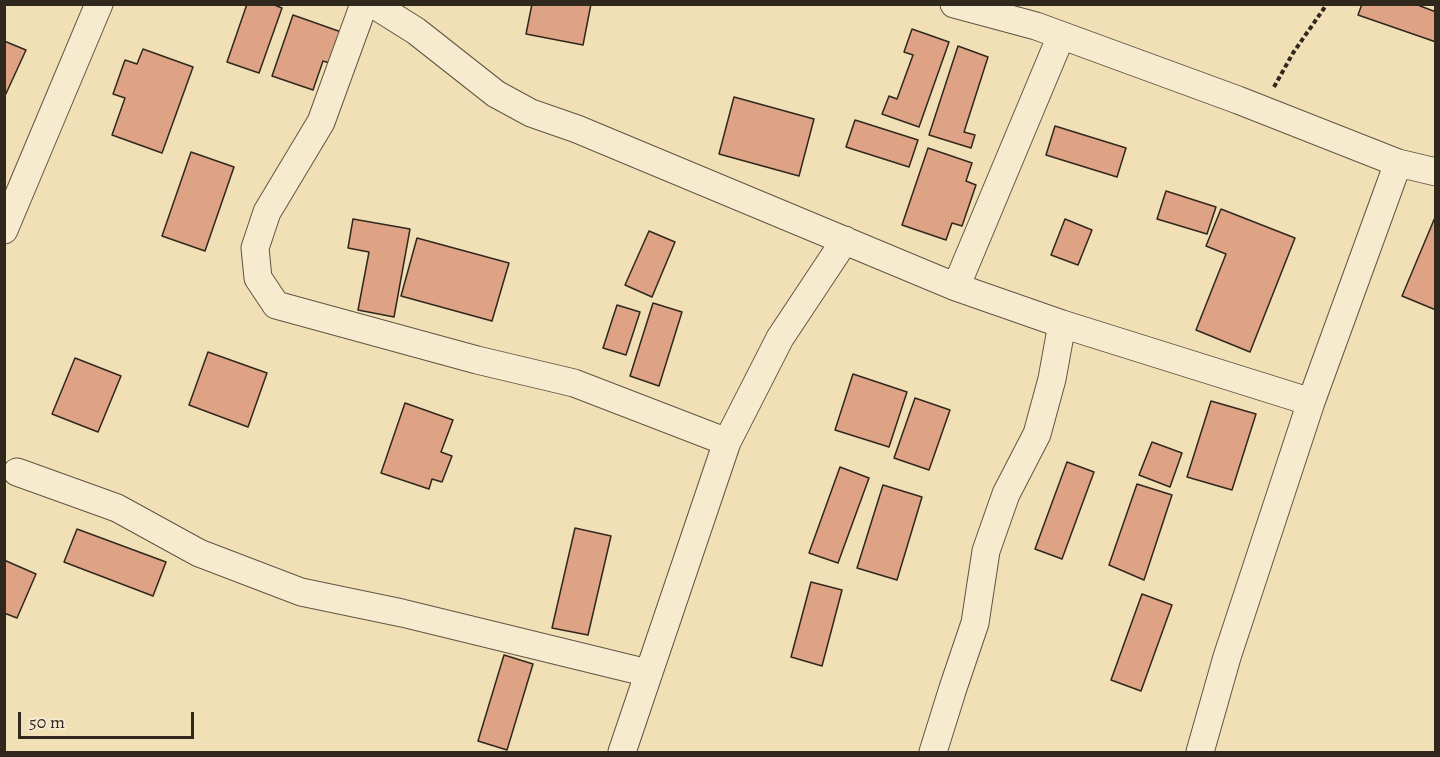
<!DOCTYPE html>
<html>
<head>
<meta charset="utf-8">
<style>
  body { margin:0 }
  #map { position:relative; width:1440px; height:757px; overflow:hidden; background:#f1dfb5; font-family:Alegreya,serif }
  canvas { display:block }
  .frame { position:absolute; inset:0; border:6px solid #30271d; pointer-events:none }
  .scale { position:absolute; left:18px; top:712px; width:176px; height:27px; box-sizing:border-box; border:3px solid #30271d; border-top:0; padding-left:8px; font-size:18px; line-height:21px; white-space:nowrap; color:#30271d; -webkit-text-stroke:4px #f6eacf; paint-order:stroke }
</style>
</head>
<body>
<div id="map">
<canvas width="1440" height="757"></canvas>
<div class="frame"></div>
<div class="scale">50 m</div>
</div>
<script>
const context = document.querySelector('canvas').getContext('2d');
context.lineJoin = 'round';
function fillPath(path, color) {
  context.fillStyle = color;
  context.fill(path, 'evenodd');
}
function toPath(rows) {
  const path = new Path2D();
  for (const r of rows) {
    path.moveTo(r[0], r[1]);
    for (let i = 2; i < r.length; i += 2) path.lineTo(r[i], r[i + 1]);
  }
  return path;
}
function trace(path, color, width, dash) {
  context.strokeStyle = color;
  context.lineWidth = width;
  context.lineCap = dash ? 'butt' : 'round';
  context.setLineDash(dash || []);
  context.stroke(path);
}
const building = toPath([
  [247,4,272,4,282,8,259,73,227,62,247,4],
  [532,4,591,4,583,45,526,34,532,4],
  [1362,4,1415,4,1436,12,1436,42,1358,15,1362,4],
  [293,15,344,33,333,64,323,61,313,90,272,76,293,15],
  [912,29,949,42,919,127,882,114,889,96,897,99,913,55,904,52,912,29],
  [4,41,26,50,4,98,4,41],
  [958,46,988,57,964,132,975,135,971,148,929,135,958,46],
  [143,49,193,67,162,153,112,135,125,98,113,94,125,60,137,64,143,49],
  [734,97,814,119,799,176,719,154,734,97],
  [855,120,918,140,909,167,846,147,855,120],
  [1055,126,1126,148,1117,177,1046,155,1055,126],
  [928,148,972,163,966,181,976,185,962,226,952,223,946,240,902,225,928,148],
  [191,152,234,167,205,251,162,236,191,152],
  [1166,191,1216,207,1207,234,1157,219,1166,191],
  [1221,209,1295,238,1250,352,1196,330,1226,254,1206,246,1221,209],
  [1436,215,1436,310,1402,296,1436,215],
  [353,219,410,229,394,317,358,310,369,252,348,248,353,219],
  [1065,219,1092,230,1078,265,1051,255,1065,219],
  [649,231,675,242,652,297,625,285,649,231],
  [417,238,509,263,492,321,401,296,417,238],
  [653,303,682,312,659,386,630,376,653,303],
  [617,305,640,312,626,355,603,348,617,305],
  [208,352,267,373,248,427,189,405,208,352],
  [75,358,121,376,98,432,52,414,75,358],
  [853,374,907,392,889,447,835,430,853,374],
  [915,398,950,410,929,470,894,458,915,398],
  [1211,401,1256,414,1232,490,1187,477,1211,401],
  [405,403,453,420,441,452,452,456,442,482,432,479,429,489,381,473,405,403],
  [1152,442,1182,453,1170,487,1139,475,1152,442],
  [1067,462,1094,472,1062,559,1035,549,1067,462],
  [840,467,869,478,838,563,809,553,840,467],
  [1137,484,1172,495,1144,580,1109,565,1137,484],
  [883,485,922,497,897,580,857,568,883,485],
  [575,528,611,536,588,635,552,628,575,528],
  [77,529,166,562,153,596,64,562,77,529],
  [4,560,36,574,17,618,4,613,4,560],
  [811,582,842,590,822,666,791,657,811,582],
  [1142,594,1172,605,1141,691,1111,680,1142,594],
  [504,655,533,664,507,750,478,741,504,655]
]);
fillPath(building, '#dea385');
trace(building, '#30271d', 1.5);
const street = toPath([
  [364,4,321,122,267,212,255,248,258,278,276,305,477,360,574,383,727,442],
  [373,4,416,31,496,94,531,113,577,129,956,287,1062,324,1311,402],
  [954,4,1036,26,1238,100,1398,163,1436,172],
  [4,230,99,4],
  [956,287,1061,36],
  [17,472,117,508,199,553,301,592,402,613,648,673],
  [622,752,727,442,780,338,845,240],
  [933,752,953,688,975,623,986,551,1006,494,1037,434,1052,379,1062,324],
  [1200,752,1227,657,1311,402,1398,163]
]);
trace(street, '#605543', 29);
trace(toPath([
  [1274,87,1293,53,1327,4]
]), '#30271d', 4, [4.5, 3]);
trace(street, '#f6eacf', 27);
</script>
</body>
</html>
